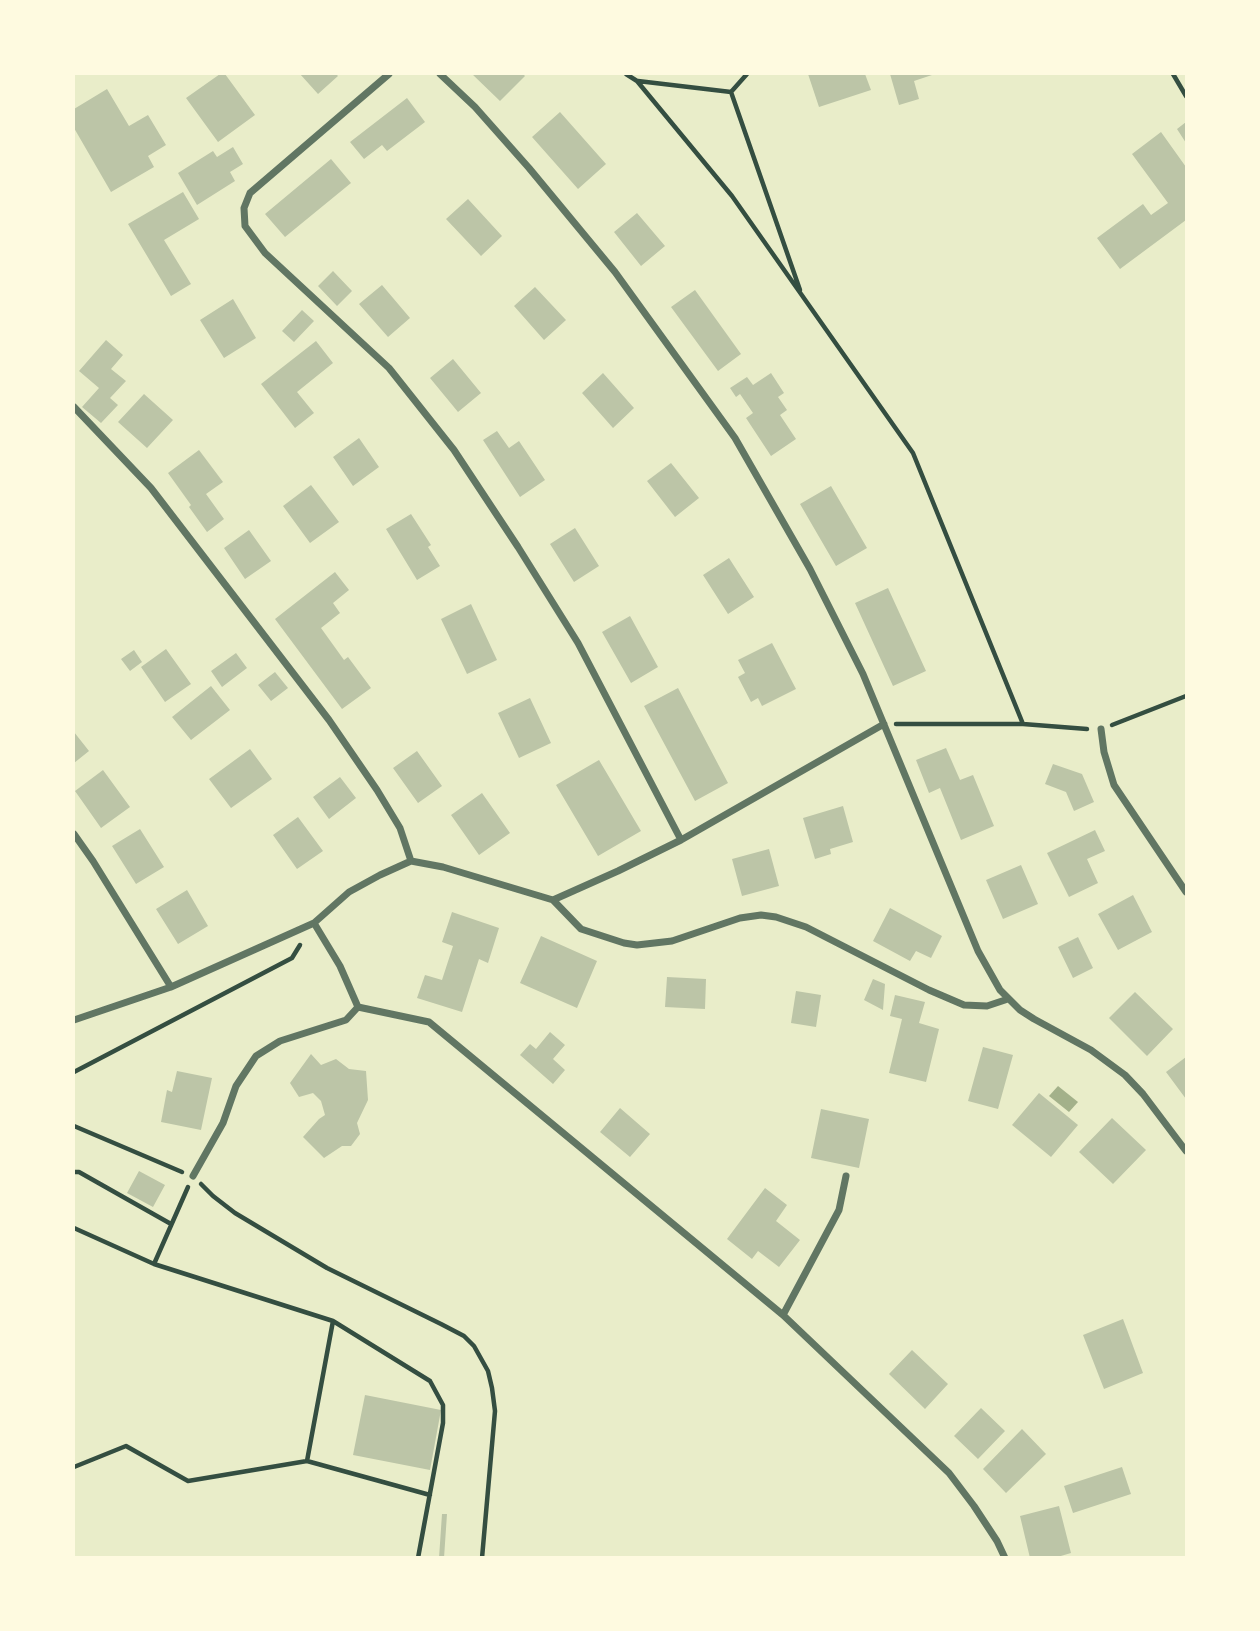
<!DOCTYPE html>
<html>
<head>
<meta charset="utf-8">
<style>
  body { margin:0 }
  #map { position:relative; width:1260px; height:1631px; overflow:hidden; background:#e9edc9; font-family:"PT Sans",sans-serif }
  canvas { display:block }
  .frame { position:absolute; inset:0; border:75px solid #fefae0; pointer-events:none }
</style>
</head>
<body>
<div id="map">
<canvas width="1260" height="1631"></canvas>
<div class="frame"></div>
</div>
<script>
const context = document.querySelector('canvas').getContext('2d');
context.lineJoin = 'round';
function fillPath(path, color) {
  context.fillStyle = color;
  context.fill(path, 'evenodd');
}
function toPath(rows) {
  const path = new Path2D();
  for (const r of rows) {
    path.moveTo(r[0], r[1]);
    for (let i = 2; i < r.length; i += 2) path.lineTo(r[i], r[i + 1]);
  }
  return path;
}
function trace(path, color, width, dash) {
  context.strokeStyle = color;
  context.lineWidth = width;
  context.lineCap = dash ? 'butt' : 'round';
  context.setLineDash(dash || []);
  context.stroke(path);
}
fillPath(toPath([
  [1058,1086,1078,1102,1069,1112,1049,1096]
]), '#a3b18a');
fillPath(toPath([
  [220,74,225,74,255,115,218,142,186,98],
  [300,74,336,74,338,76,318,94],
  [472,74,523,74,525,76,500,101],
  [808,74,865,74,871,90,819,107],
  [890,74,935,74,914,81,919,99,899,105],
  [107,89,129,126,148,115,166,145,148,156,154,167,111,192,74,128,74,109],
  [407,98,425,122,387,151,382,145,364,159,350,142],
  [560,112,606,164,578,189,532,137],
  [1186,122,1186,143,1177,129],
  [1161,132,1186,167,1186,220,1120,269,1097,238,1143,204,1151,215,1168,203,1132,154],
  [233,147,243,164,230,172,235,181,197,205,178,173,213,151,217,157],
  [331,159,351,183,285,237,265,214],
  [183,192,199,219,164,240,191,284,171,296,128,224],
  [468,199,502,236,481,256,446,219],
  [637,213,665,246,641,266,614,232],
  [333,271,352,291,337,306,318,286],
  [382,285,410,318,388,337,359,304],
  [535,287,566,320,544,340,514,306],
  [695,290,741,354,718,371,671,307],
  [233,299,256,338,224,358,200,320],
  [302,310,314,321,294,342,282,331],
  [106,340,123,355,111,369,126,381,110,398,118,405,101,423,82,407,99,388,79,371],
  [316,341,333,363,297,392,314,413,295,428,261,384],
  [453,359,481,393,458,412,430,378],
  [603,373,634,408,613,428,582,393],
  [771,373,784,393,778,397,787,410,780,415,796,439,771,456,746,418,753,413,740,394,736,397,730,388,747,377,753,385],
  [144,394,173,420,147,448,118,422],
  [497,431,509,448,519,441,545,480,520,497,483,440],
  [359,438,379,467,353,486,333,457],
  [199,450,223,482,206,494,224,519,207,532,189,507,191,505,168,473],
  [671,463,699,498,675,517,647,481],
  [311,485,339,522,310,543,283,506],
  [831,486,867,548,836,566,800,504],
  [411,514,431,545,428,547,440,566,417,580,386,529],
  [575,528,599,566,574,582,550,544],
  [249,530,271,561,245,579,224,548],
  [729,558,754,597,728,614,703,575],
  [335,572,349,590,333,603,340,613,321,628,344,660,348,657,371,688,342,709,275,619],
  [888,588,926,671,893,686,855,603],
  [471,604,497,660,467,674,441,619],
  [630,616,658,667,631,683,602,632],
  [772,643,796,689,762,706,758,698,751,702,738,677,745,673,738,660],
  [166,649,191,684,165,702,141,667],
  [134,650,142,662,130,671,121,659],
  [236,653,247,668,222,687,211,671],
  [275,672,288,688,271,701,258,685],
  [211,686,230,710,191,740,172,717],
  [678,688,728,783,695,801,644,706],
  [530,698,551,743,519,758,498,713],
  [74,732,89,751,74,763],
  [946,748,960,780,973,775,994,826,961,840,940,788,929,793,916,760],
  [250,749,272,779,231,808,209,779],
  [417,751,442,786,418,803,393,768],
  [599,760,641,831,598,856,556,785],
  [1053,764,1082,774,1094,802,1074,811,1066,792,1045,784],
  [103,770,130,807,101,828,75,791],
  [340,777,356,798,329,819,313,797],
  [482,793,510,833,479,855,451,815],
  [843,806,853,842,830,849,831,854,815,859,803,818],
  [298,817,323,851,297,869,273,835],
  [140,829,164,867,136,884,112,846],
  [1095,830,1105,851,1087,859,1098,883,1069,897,1047,853],
  [769,849,779,886,742,896,732,859],
  [1021,865,1038,904,1003,919,986,880],
  [187,890,208,926,178,944,156,909],
  [1133,895,1152,932,1118,950,1098,914],
  [890,908,942,936,931,958,916,951,910,961,873,941],
  [452,912,499,928,488,963,479,959,462,1012,417,998,425,975,442,980,453,946,442,942],
  [541,936,597,961,577,1008,520,983],
  [1078,937,1093,968,1073,978,1058,947],
  [667,977,706,979,705,1009,665,1007],
  [873,979,885,984,883,1010,864,1000],
  [796,991,821,995,816,1027,791,1023],
  [1135,992,1173,1029,1147,1056,1109,1018],
  [895,995,925,1002,919,1023,939,1029,926,1082,889,1073,902,1019,890,1016],
  [550,1032,565,1045,553,1059,565,1070,553,1084,520,1055,530,1044,536,1049],
  [983,1047,1013,1055,998,1109,968,1101],
  [311,1054,321,1065,336,1059,349,1069,366,1071,368,1100,357,1123,360,1134,351,1146,342,1146,324,1158,303,1137,319,1119,325,1115,321,1101,313,1093,299,1097,290,1083],
  [1186,1057,1186,1099,1166,1072],
  [177,1071,212,1078,201,1130,161,1122,167,1090,172,1092],
  [1039,1093,1078,1125,1051,1157,1012,1125],
  [620,1108,650,1134,630,1157,600,1132],
  [821,1109,869,1119,859,1168,811,1158],
  [1112,1118,1146,1150,1113,1184,1079,1152],
  [139,1171,165,1185,153,1207,127,1193],
  [765,1188,787,1205,776,1221,800,1240,779,1267,758,1251,752,1259,727,1239],
  [1123,1319,1143,1373,1104,1389,1083,1335],
  [912,1350,948,1384,925,1409,889,1374],
  [365,1395,441,1410,430,1470,353,1455],
  [981,1408,1005,1431,978,1459,954,1436],
  [1022,1429,1046,1454,1006,1493,983,1469],
  [1122,1467,1131,1494,1073,1513,1064,1486],
  [1059,1506,1071,1553,1054,1558,1030,1558,1020,1516],
  [442,1514,447,1514,444,1558,439,1558]
]), '#bcc5a7');
trace(toPath([
  [626,74,637,81,732,196,913,453,1023,724],
  [1173,74,1186,96],
  [638,81,731,92],
  [731,92,800,290],
  [731,92,747,74],
  [896,724,1023,724,1087,729],
  [1112,725,1186,696],
  [74,1072,292,958,300,945],
  [74,1126,182,1172],
  [74,1172,79,1172,171,1224],
  [201,1184,213,1196,235,1213,327,1268,441,1324,464,1336,474,1346,488,1371,492,1388,495,1411,482,1558],
  [74,1228,154,1264,333,1321,430,1381,443,1405,443,1423,418,1558],
  [154,1264,188,1187],
  [307,1461,333,1321],
  [74,1467,126,1446,188,1481,307,1461,430,1495]
]), '#344e41', 4.5);
trace(toPath([
  [389,74,250,193,244,208,245,226,265,253,389,368,454,450,518,547,578,643,681,840],
  [440,74,475,107,529,168,615,272,735,438,810,569,863,674,978,951,1000,990,1020,1010,1034,1019,1091,1050,1125,1075,1143,1094,1186,1151],
  [74,407,151,488,329,720,377,790,400,828,411,861],
  [1101,729,1104,752,1114,785,1186,892],
  [74,834,93,861,171,987],
  [553,900,618,871,681,840,884,724],
  [358,1007,429,1022,783,1315,949,1473,974,1506,997,1541,1005,1558],
  [74,1020,171,987,314,923,349,892,380,875,411,861,443,867,553,900,581,929,624,943,637,945,672,941,740,918,761,915,776,917,806,927,929,990,964,1005,987,1006,1008,999],
  [193,1176,223,1123,236,1086,256,1056,280,1041,346,1020,358,1007,340,966,314,923],
  [783,1315,839,1210,846,1176]
]), '#617663', 7);
</script>
</body>
</html>
